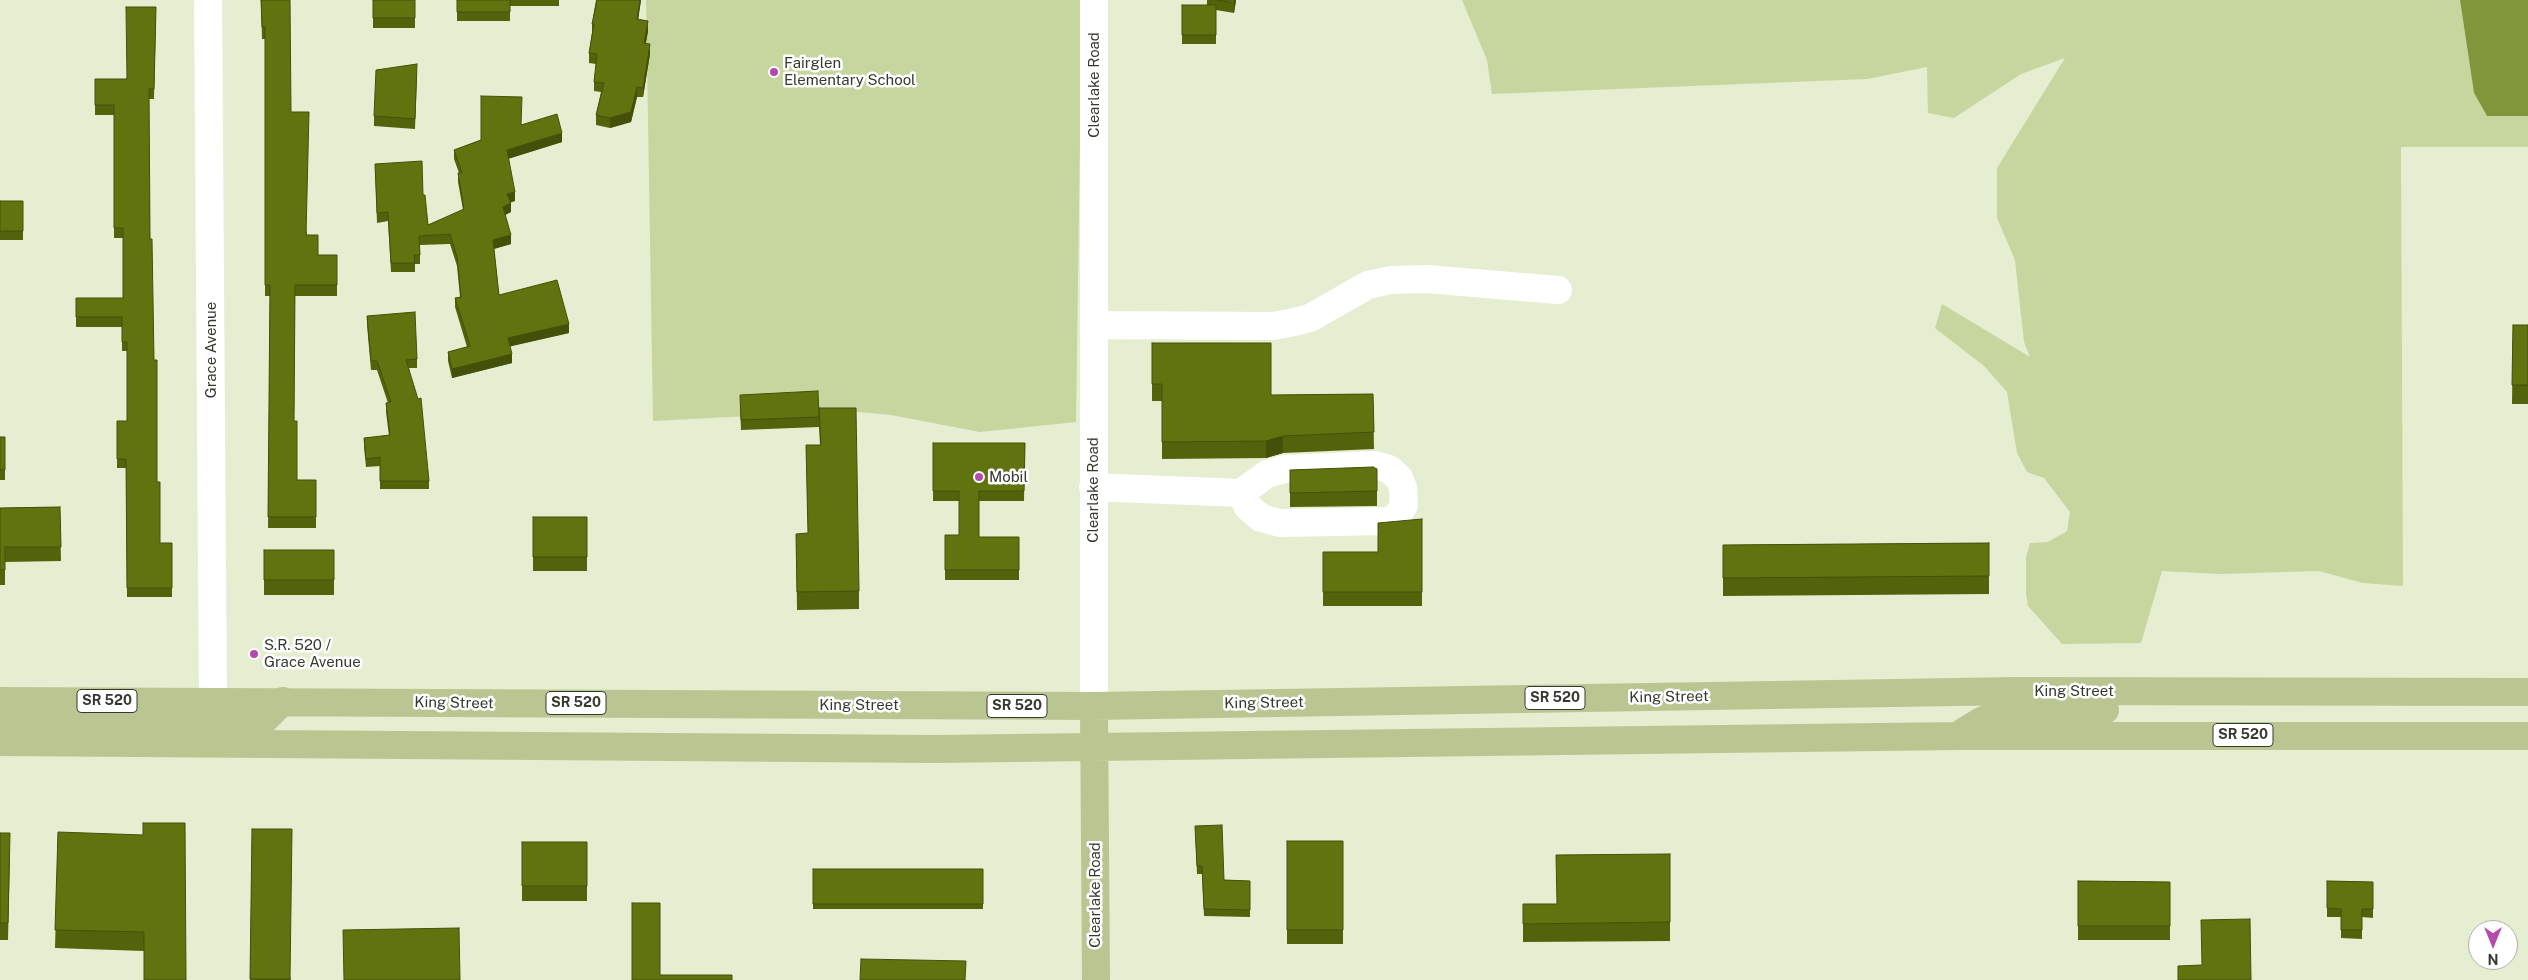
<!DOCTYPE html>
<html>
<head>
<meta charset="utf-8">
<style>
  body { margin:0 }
  #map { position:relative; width:2528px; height:980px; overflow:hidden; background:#e6eed1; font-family:"Public Sans",sans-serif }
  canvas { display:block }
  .north { position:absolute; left:2468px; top:920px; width:50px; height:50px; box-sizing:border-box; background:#fff; border:1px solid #afb0ab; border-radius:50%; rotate:180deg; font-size:14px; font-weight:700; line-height:20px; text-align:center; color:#36392e }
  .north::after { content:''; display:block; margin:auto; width:18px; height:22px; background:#b34aac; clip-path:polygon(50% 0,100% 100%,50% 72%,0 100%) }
</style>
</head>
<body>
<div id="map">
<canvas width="2528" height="980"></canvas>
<div class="north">N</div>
</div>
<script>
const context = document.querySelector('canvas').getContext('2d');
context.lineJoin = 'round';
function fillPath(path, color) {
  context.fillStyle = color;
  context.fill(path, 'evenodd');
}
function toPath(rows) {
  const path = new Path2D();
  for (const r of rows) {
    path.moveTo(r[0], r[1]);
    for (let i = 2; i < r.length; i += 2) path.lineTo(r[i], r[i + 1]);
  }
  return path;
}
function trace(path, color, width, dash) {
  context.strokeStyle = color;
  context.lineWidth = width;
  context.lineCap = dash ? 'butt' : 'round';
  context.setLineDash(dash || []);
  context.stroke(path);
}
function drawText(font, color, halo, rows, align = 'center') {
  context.font = font + ' "Public Sans",sans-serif';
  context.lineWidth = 5;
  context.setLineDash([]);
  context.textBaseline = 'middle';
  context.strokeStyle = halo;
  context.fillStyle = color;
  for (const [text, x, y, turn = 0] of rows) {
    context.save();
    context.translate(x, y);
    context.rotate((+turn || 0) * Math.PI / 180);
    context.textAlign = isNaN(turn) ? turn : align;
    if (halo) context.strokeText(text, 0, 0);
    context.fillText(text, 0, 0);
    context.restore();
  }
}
fillPath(toPath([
  [646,0,1082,0,1076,422,980,432,891,415,847,411,653,421],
  [1462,0,2460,0,2474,93,2487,116,2528,116,2528,147,2401,147,2403,586,2363,583,2319,571,2219,574,2162,571,2141,643,2062,644,2028,606,2026,594,2026,557,2030,543,2048,542,2067,531,2070,512,2044,478,2027,472,2017,453,2007,392,1984,366,1935,328,1942,304,2030,357,2024,342,2015,260,1997,218,1997,168,2065,58,2021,74,1954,118,1928,113,1927,67,1867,79,1492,94,1487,60]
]), '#c6d69e');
fillPath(toPath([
  [2460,0,2528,0,2528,116,2487,116,2474,93]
]), '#81953a');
trace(toPath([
  [208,0,213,701],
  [1094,325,1273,326,1290,323,1310,318,1368,285,1391,280,1426,279,1558,290],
  [1093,487,1241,493,1267,474,1284,469,1375,465,1389,469,1399,478,1403,488,1404,505,1396,518,1388,521,1280,523,1261,518,1248,507,1241,493],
  [1094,706,1094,0]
]), '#fff', 28);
trace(toPath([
  [0,701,1094,706,2017,691,2528,692],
  [1094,706,1096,980],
  [0,721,262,722,283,701],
  [1963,732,1983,720,2020,711,2105,710],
  [0,742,935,749,1958,736,2528,736]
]), '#bac692', 28);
fillPath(toPath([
  [261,0,291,112,307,235,318,255,337,255,337,296,295,296,294,421,297,480,316,480,316,528,268,528,270,296,265,296,265,39,262,39],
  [373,0,415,0,415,28,373,28],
  [457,0,559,0,559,6,510,6,510,21,457,21],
  [596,0,641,0,638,19,648,31,646,43,650,54,643,97,637,97,631,122,610,128,596,125,596,115,601,92,594,91,594,82,596,64,589,63,589,53,592,33,592,24],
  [1207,0,1236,0,1234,13,1216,10,1216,44,1182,44,1182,5,1207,5],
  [156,16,154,99,149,99,150,239,157,482,160,543,172,543,172,597,127,597,126,468,117,468,117,421,127,421,127,351,122,351,122,327,76,327,76,298,123,298,123,238,114,238,114,115,95,115,95,79,126,79],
  [417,74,415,129,374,126,374,116],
  [521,125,562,142,508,159,515,201,511,202,511,212,505,215,511,244,494,249,499,295,569,333,510,346,512,363,452,378,448,361,448,352,467,347,455,307,455,298,460,297,457,266,450,244,420,245,420,264,415,264,415,272,391,272,388,221,377,223,375,164,423,195,428,225,463,210,458,182,458,173,459,173,454,159,454,150],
  [0,201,23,201,23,240,0,240],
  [367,316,417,359,417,368,409,368,429,481,429,489,380,489,380,466,366,467,364,447,364,438,389,436,386,412,386,403,388,403,377,370,371,370,367,325],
  [2513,325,2528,325,2528,404,2512,404],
  [1152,343,1271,395,1373,394,1374,449,1283,453,1266,458,1162,459,1162,401,1152,401],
  [740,404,819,417,819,408,859,591,859,609,797,610,796,534,808,533,806,445,820,445,819,427,741,430],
  [0,437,5,437,5,480,0,480],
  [933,443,1025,443,1024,501,979,501,979,537,1019,537,1019,580,945,580,945,535,959,535,959,501,933,501],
  [1377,469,1377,506,1290,507,1290,470],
  [60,507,61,561,5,562,5,585,0,585,0,508],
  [533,517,587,517,587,571,533,571],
  [1422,519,1422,606,1323,606,1323,552,1378,552],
  [1989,543,1989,594,1723,596,1723,545],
  [264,550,334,550,334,595,264,595],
  [1195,826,1224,880,1250,881,1250,917,1204,916,1202,874,1197,874],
  [252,829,291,980,250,980],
  [58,832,186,980,144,951,55,948],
  [0,833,10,850,8,940,0,940],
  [1287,841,1343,841,1343,944,1287,944],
  [522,842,587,842,587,901,522,901],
  [1670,854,1670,941,1523,942,1523,904,1557,904],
  [813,869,983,869,983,909,813,909],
  [2078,881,2170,882,2170,940,2078,940],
  [2327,881,2373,882,2373,918,2362,917,2362,939,2341,938,2341,917,2327,917]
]), '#53630c');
fillPath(toPath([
  [640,0,641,0,637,28,637,19],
  [1235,0,1236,0,1234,13,1234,3],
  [648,21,648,31,644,53,644,43],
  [650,44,650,54,643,97,643,88],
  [637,87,637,97,631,122,610,128,610,118],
  [562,133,562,142,507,159,507,150],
  [515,192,515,201,507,203,507,194],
  [511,203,511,212,503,216,503,207],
  [511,235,511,244,493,249,493,240],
  [569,324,569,333,508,347,508,338],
  [512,354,512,363,452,378,452,369],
  [1283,436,1283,453,1266,458,1266,441]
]), '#44500a');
const building = toPath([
  [261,0,290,0,291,112,309,112,306,235,318,235,318,255,337,255,337,285,295,285,294,421,297,421,297,480,316,480,316,517,268,517,270,285,265,285,265,27,262,27,261,0],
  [373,0,415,0,415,18,373,18,373,0],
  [457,0,510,0,510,12,457,12,457,0],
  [597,0,640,0,637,19,648,21,644,43,650,44,643,88,637,87,631,112,610,118,596,115,604,83,594,82,597,54,589,53,594,24,592,24,597,0],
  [1216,0,1235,0,1234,3,1216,0],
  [1182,5,1216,5,1216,35,1182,35,1182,5],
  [126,7,156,7,154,89,149,89,150,239,152,239,154,360,157,360,157,482,160,482,160,543,172,543,172,588,127,588,126,459,117,459,117,421,127,421,127,342,122,342,122,317,76,317,76,298,123,298,123,228,114,228,114,105,95,105,95,79,127,79,126,7],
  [417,64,415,119,374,116,376,70,417,64],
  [481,96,522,97,521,125,557,114,562,133,507,150,515,192,507,194,511,203,503,207,511,235,493,240,499,295,557,280,569,324,508,338,512,354,452,369,448,352,470,346,455,298,461,297,457,257,450,234,419,236,420,255,414,255,415,263,391,263,388,212,377,213,375,164,422,161,423,195,425,195,428,225,464,209,458,173,462,173,454,150,481,140,481,96],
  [0,201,23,201,23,231,0,231,0,201],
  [415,312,417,359,406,360,418,399,421,398,429,481,380,481,380,457,366,459,364,438,390,435,386,403,391,402,377,361,371,361,367,316,415,312],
  [2513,325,2528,325,2528,385,2512,385,2513,325],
  [1152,343,1271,343,1271,395,1373,394,1374,432,1283,436,1266,441,1162,442,1162,384,1152,384,1152,343],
  [818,391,819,417,741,420,740,395,818,391],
  [819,408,856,408,859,591,797,592,796,534,808,533,806,445,821,445,819,408],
  [0,437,5,437,5,470,0,470,0,437],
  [933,443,1025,443,1024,491,979,491,979,537,1019,537,1019,570,945,570,945,535,959,535,959,491,933,491,933,443],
  [1373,467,1377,469,1377,491,1290,493,1290,470,1373,467],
  [60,507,61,547,5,547,5,570,0,570,0,508,60,507],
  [533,517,587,517,587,557,533,557,533,517],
  [1422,519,1422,592,1323,592,1323,552,1378,552,1378,523,1422,519],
  [1989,543,1989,576,1723,578,1723,545,1989,543],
  [264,550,334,550,334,580,264,580,264,550],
  [143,823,185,823,186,980,144,980,144,932,55,930,58,832,143,835,143,823],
  [1222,825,1224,880,1250,881,1250,910,1204,909,1202,866,1197,866,1195,826,1222,825],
  [252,829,292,829,290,979,250,979,252,829],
  [0,833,10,833,8,923,0,923,0,833],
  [1287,841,1343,841,1343,930,1287,930,1287,841],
  [522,842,587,842,587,886,522,886,522,842],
  [1670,854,1670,922,1523,924,1523,904,1557,904,1556,855,1670,854],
  [813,869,983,869,983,904,813,904,813,869],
  [2078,881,2170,882,2170,926,2078,926,2078,881],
  [2327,881,2373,882,2373,909,2362,909,2362,930,2341,930,2341,909,2327,908,2327,881],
  [632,903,660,903,660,975,732,975,732,980,632,980,632,903],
  [2250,919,2251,980,2178,980,2178,966,2202,965,2201,920,2250,919],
  [459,928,460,980,344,980,343,930,459,928],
  [861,959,966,961,965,980,860,980,861,959]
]);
fillPath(building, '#61730e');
trace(building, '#44500a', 1);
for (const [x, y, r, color] of [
  [774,72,5,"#b34aac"],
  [979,477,5,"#b34aac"],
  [254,654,5,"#b34aac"]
]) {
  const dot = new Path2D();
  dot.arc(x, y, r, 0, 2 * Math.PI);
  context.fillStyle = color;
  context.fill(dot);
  trace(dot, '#fff', 2);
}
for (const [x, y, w] of [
  [1555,698,60],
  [107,701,60],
  [576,703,60],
  [1017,706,60],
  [2243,735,60]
]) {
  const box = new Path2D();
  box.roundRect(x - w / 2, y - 11.5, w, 23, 4);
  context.fillStyle = '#fff';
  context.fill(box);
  trace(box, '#36392e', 1);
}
drawText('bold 14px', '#36392e', null, [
  ["SR 520",1555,698],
  ["SR 520",107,701],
  ["SR 520",576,703],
  ["SR 520",1017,706],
  ["SR 520",2243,735]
]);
drawText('15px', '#36392e', '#fff', [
  ["Fairglen",784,63],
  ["Elementary School",784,80],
  ["Mobil",989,477],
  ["S.R. 520 /",264,645],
  ["Grace Avenue",264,662]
], 'left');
drawText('15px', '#36392e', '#fff', [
  ["Clearlake Road",1094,85,-90],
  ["Grace Avenue",211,350,-90],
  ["Clearlake Road",1093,490,-90],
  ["King Street",2074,691],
  ["King Street",1669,697,-1],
  ["King Street",454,703,1],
  ["King Street",1264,703,-1],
  ["King Street",859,705],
  ["Clearlake Road",1095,895,-90]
]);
</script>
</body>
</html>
